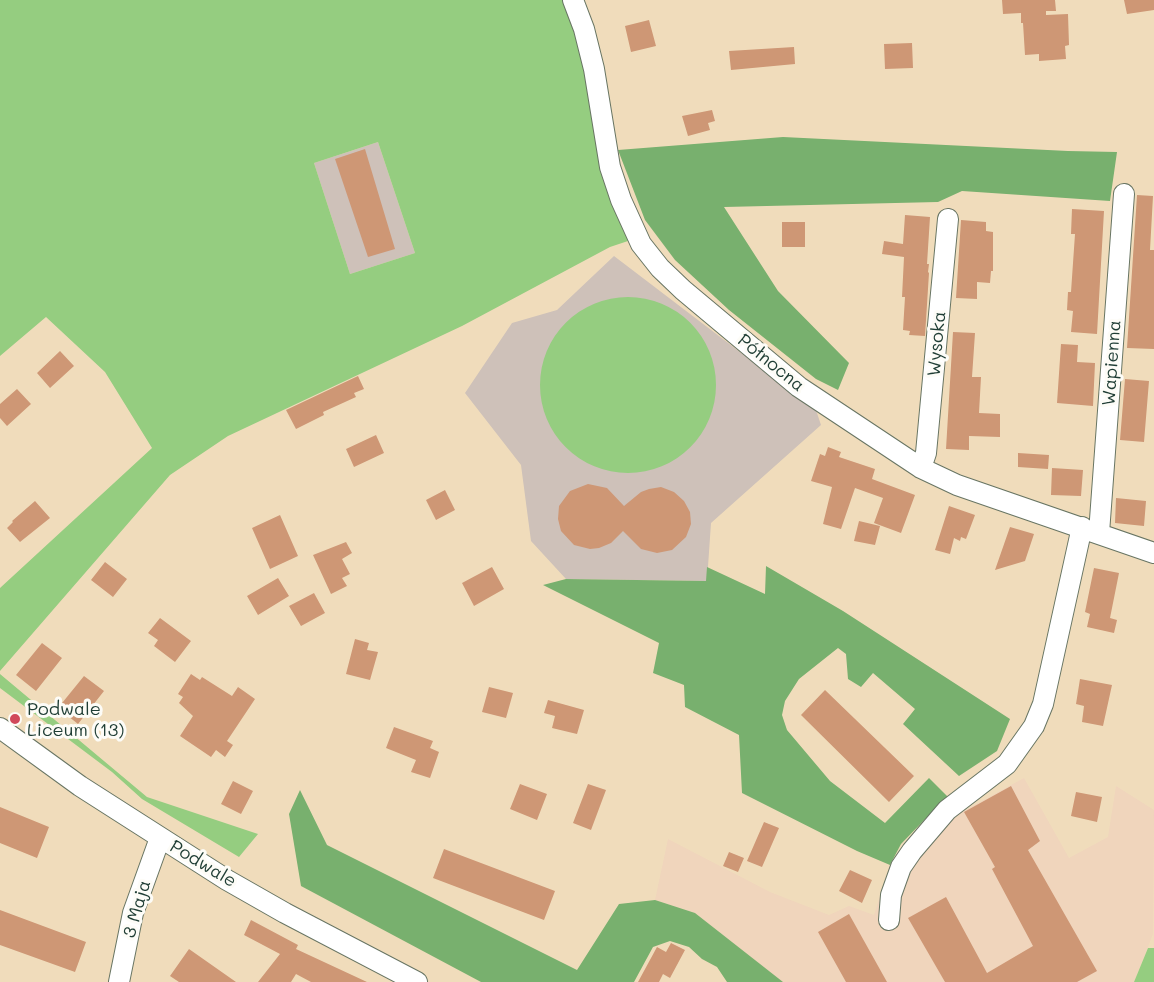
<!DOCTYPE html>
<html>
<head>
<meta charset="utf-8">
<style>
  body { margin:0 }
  canvas { display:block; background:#f0dcbb }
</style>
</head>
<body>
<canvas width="1154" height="982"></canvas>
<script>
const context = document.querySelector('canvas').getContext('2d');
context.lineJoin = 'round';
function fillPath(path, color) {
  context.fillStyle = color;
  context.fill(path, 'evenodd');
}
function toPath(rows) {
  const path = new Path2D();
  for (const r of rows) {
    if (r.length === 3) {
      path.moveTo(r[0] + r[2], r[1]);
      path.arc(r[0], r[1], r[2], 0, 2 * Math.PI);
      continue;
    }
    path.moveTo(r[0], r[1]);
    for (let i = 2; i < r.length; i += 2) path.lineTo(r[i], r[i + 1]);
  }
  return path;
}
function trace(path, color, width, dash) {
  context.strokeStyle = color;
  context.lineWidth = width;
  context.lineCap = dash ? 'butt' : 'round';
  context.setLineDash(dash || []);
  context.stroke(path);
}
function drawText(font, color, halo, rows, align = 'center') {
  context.font = font + ' Mali,sans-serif';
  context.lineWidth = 6;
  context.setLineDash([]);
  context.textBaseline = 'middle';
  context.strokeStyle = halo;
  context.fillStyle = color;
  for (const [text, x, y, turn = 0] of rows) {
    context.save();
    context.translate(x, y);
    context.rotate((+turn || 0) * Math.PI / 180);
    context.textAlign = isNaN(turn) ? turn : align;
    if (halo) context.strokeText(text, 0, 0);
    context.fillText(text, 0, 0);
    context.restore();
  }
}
fillPath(toPath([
  [1024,778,1069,858,1108,837,1116,786,1154,810,1153,934,1134,982,782,982,695,913,655,900,668,839,770,892,829,915,849,906,874,915,890,865,905,874,956,815]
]), '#f0d5bc');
fillPath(toPath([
  [378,142,415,253,350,274,314,163],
  [614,256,816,410,821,425,711,523,707,581,566,579,531,541,521,465,465,393,512,323,557,310]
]), '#cec1b9');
fillPath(toPath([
  [0,0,566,0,582,39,608,180,628,241,610,247,462,326,228,436,170,475,0,671,0,588,152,448,105,372,46,317,0,356],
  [378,142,415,253,350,274,314,163],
  [628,385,88],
  [0,674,147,797,258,834,239,857,142,799,112,772,0,688],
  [1148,948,1154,948,1154,982,1134,982]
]), '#95cd80');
fillPath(toPath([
  [783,137,1068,151,1117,152,1110,201,962,191,938,202,724,207,778,291,849,363,838,390,816,379,729,310,675,260,645,220,618,150],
  [766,566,843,611,1010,719,997,751,959,776,903,724,915,709,873,673,861,687,848,679,846,654,838,648,799,679,785,701,782,715,787,730,830,781,885,823,929,778,950,799,932,812,901,844,890,865,857,851,742,793,739,735,685,707,684,685,653,673,659,643,543,585,566,579,706,581,707,567,765,594],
  [300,790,327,845,577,970,619,904,655,900,695,913,783,982,727,982,717,967,702,959,689,947,670,941,653,947,634,982,481,982,301,886,289,814]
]), '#78b06e');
fillPath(toPath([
  [1002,0,1055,0,1056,11,1046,11,1046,15,1068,14,1069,45,1065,46,1066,59,1039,61,1039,54,1025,55,1023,23,1021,23,1021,13,1003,14],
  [1124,0,1154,0,1154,10,1127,14],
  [649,20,656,46,631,52,625,26],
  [912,43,913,68,885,69,884,44],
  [794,47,795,64,731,70,729,51],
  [712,110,715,121,708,123,710,130,688,136,682,116],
  [365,149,395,249,368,257,335,159],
  [1137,195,1153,196,1150,250,1154,250,1154,349,1127,348],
  [1072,209,1104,211,1097,334,1071,332,1073,311,1067,310,1068,292,1071,292,1075,234,1071,234],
  [905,215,930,217,927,264,929,264,928,272,929,273,925,336,909,335,910,331,903,330,905,297,902,297,904,257,882,254,884,241,903,244],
  [961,220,986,222,986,231,993,232,993,271,991,271,990,283,977,282,977,299,956,298],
  [782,222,805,222,805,247,782,247],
  [953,332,975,333,972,377,981,377,979,413,1000,414,1000,437,969,436,969,450,946,449],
  [1061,344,1078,345,1077,362,1095,363,1093,406,1057,403],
  [60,351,74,366,50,388,37,373],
  [358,376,364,389,354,393,356,397,323,412,324,415,296,429,286,410],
  [1125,379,1149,381,1144,442,1120,440],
  [17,389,31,404,7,426,0,418,0,404],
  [376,435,384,453,354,467,346,449],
  [828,447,841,452,839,457,875,469,872,479,915,495,901,533,874,523,883,498,855,488,841,529,823,524,832,487,811,481,820,454,825,456],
  [1018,453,1049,455,1048,469,1018,467],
  [1052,468,1083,470,1081,496,1051,495],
  [588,484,607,488,624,506,641,492,649,489,661,487,674,492,684,501,690,512,691,524,686,537,672,550,657,553,641,549,623,531,611,543,599,548,590,549,574,545,561,531,558,519,559,506,570,491],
  [445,490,455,510,436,520,426,500],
  [1116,498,1146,501,1144,526,1115,523],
  [35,501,50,518,20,542,7,528,13,522,12,521],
  [949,506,975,515,966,539,961,537,960,541,954,538,950,554,935,550],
  [280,515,298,556,270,569,252,528],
  [859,521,880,526,875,545,854,541],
  [1010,527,1034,534,1025,561,995,570],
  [346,542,352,553,342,559,350,574,342,578,347,586,331,594,313,555],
  [105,562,127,579,113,597,91,580],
  [492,567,504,589,474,606,462,583],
  [1094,568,1119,573,1110,618,1117,620,1114,633,1087,627,1090,614,1085,612],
  [278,578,289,596,258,615,247,596],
  [314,593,325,613,301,626,289,606],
  [160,618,191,641,175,662,154,646,158,640,148,633],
  [355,639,369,643,367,650,378,652,370,680,346,674],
  [42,643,62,658,36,691,16,675],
  [191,674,200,680,202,677,232,696,238,687,255,699,227,741,233,745,225,757,216,750,211,757,180,736,193,716,179,703,183,697,178,694],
  [84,676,104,691,78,724,58,708],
  [1080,679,1112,685,1103,726,1082,722,1084,706,1076,704],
  [489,687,513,693,506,718,482,712],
  [825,690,914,776,889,802,801,715],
  [548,700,584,710,577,734,552,728,555,716,544,713],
  [394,727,433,741,430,748,439,752,430,778,411,772,416,760,386,748],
  [233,781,253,791,241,814,221,804],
  [520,784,547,794,537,820,510,809],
  [588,784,606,790,591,830,573,823],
  [1011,786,1040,841,1028,850,1097,971,1077,982,945,982,908,918,946,897,987,973,1033,946,992,869,995,867,964,812],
  [1076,792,1102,797,1097,822,1071,816],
  [0,807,49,827,37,858,0,843],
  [764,822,779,828,762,867,747,861],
  [444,849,555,891,544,920,433,878],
  [729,852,744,858,738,872,723,866],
  [850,870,872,880,862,903,839,891],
  [0,910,86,942,75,972,0,945],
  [849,914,887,982,846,982,818,932],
  [251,920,298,945,296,949,367,982,311,982,296,974,291,982,258,982,280,954,244,935],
  [671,943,685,950,670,978,663,974,659,982,638,982,657,947,666,952],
  [189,949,236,982,179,982,170,976]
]), '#ce9775');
const minor = toPath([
  [573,0,584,29,594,69,610,167,621,200,641,244,660,268,683,290,799,387,921,468,957,485,1154,553],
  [921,468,926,453,948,219],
  [1099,533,1124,194],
  [0,728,80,786,227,880,285,913,417,982],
  [889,920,891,895,901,867,912,851,947,810,1007,764,1034,726,1043,704,1082,527],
  [119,982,133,913,160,838]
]);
trace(minor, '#687563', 22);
trace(minor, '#fff', 20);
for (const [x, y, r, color] of [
  [15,719,6,"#d1495b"]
]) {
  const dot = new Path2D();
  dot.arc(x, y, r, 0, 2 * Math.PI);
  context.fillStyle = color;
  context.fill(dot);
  trace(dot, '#fdfcf7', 2);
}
drawText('18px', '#1f3d34', '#fdfcf7', [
  ["Wysoka",937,344,-85],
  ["Północna",771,363,39],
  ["Wapienna",1112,363,-86],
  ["Podwale",203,864,31],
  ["3 Maja",137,909,-74]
]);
drawText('18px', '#1f3d34', '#fdfcf7', [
  ["Podwale",27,709],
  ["Liceum (13)",27,730]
], 'left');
</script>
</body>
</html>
